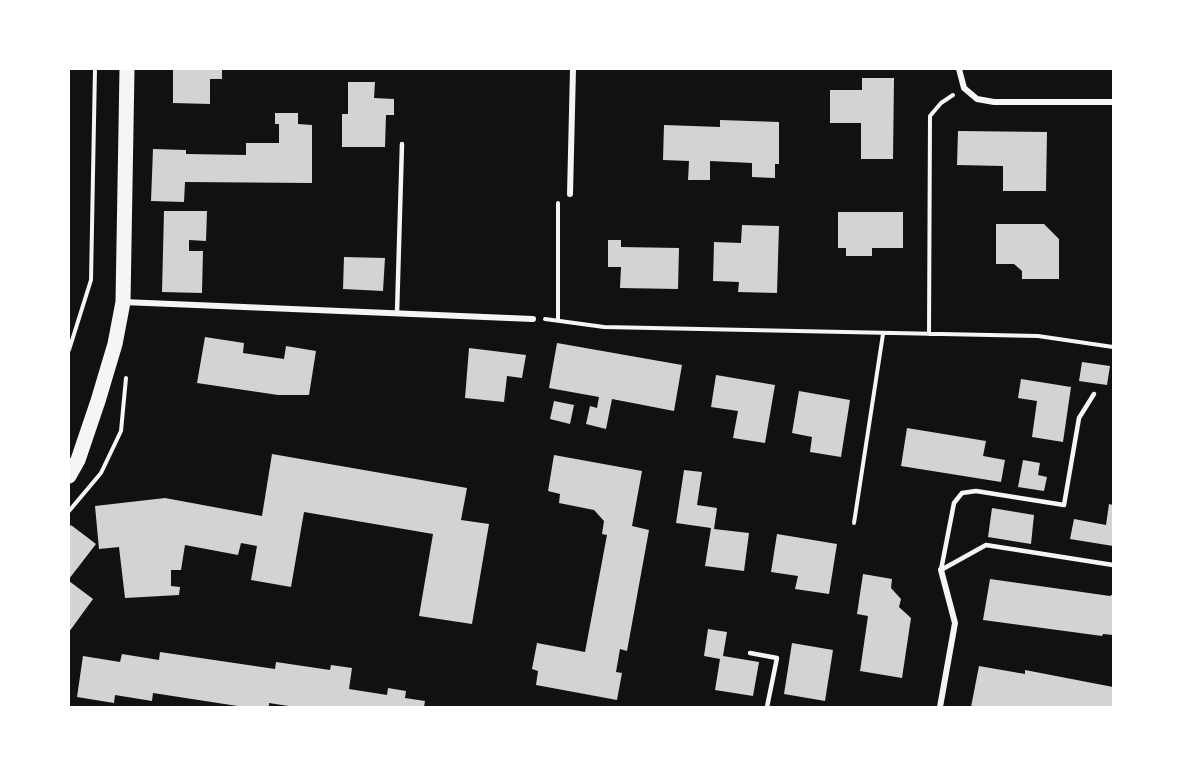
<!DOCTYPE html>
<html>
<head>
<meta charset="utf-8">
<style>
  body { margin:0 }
  #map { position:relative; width:1182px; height:776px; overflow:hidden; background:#111; font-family:Jost,sans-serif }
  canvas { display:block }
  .frame { position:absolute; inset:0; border:70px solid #fff; pointer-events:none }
</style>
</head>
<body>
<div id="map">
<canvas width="1182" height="776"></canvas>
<div class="frame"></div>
</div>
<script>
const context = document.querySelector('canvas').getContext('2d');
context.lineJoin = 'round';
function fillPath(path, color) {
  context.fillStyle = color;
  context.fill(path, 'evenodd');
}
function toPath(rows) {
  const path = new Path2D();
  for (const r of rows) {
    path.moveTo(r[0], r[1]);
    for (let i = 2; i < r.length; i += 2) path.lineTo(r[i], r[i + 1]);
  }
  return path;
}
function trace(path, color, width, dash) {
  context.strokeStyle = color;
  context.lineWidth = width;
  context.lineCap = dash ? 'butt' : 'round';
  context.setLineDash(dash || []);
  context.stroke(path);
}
fillPath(toPath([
  [173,69,222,69,222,79,210,79,210,104,173,103],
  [862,78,894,78,893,159,861,159,861,123,830,123,830,90,862,90],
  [348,82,375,82,374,98,394,99,394,115,386,115,385,147,342,147,342,114,348,114],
  [275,113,298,113,298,124,312,125,312,183,185,182,184,202,151,201,153,149,186,150,186,154,246,155,246,143,279,143,279,124,275,124],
  [720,120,779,122,779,164,775,164,775,178,752,177,752,163,710,161,710,180,688,180,689,161,663,160,664,125,720,127],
  [958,131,1047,132,1046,191,1003,191,1003,166,957,165],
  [164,211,207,211,206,241,189,240,189,251,203,251,202,293,162,292],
  [838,212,903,212,903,248,872,248,872,256,846,256,846,248,838,248],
  [996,224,1044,224,1059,239,1059,279,1022,279,1022,271,1014,264,996,264],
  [742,225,779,226,777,293,738,292,739,282,713,281,714,242,741,243],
  [608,240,621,240,621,247,679,248,678,289,620,288,621,267,608,267],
  [344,257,385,258,383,291,343,289],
  [205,337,244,343,243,353,284,359,286,346,316,351,309,395,278,395,197,383],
  [557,343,682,365,674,411,612,399,606,429,586,424,590,406,597,408,599,397,549,388],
  [469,348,526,355,522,378,507,376,504,402,465,398],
  [1082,362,1110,366,1107,385,1079,381],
  [716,375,775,385,765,443,733,438,738,411,711,407],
  [1021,379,1071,387,1063,442,1032,437,1037,401,1018,398],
  [799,391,850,400,841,457,810,452,812,437,792,433],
  [554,401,574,405,570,424,550,419],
  [907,428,986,441,983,456,1005,460,1001,482,901,466],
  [272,454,467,488,461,520,489,524,472,624,419,616,433,534,304,512,291,587,251,580,257,546,241,543,238,555,185,545,181,570,171,570,171,586,180,587,179,595,125,598,119,547,99,549,95,506,165,498,262,516],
  [554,455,642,471,632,526,649,530,627,651,620,649,616,672,622,673,617,700,536,685,538,671,532,669,537,643,585,652,607,535,602,534,604,521,594,510,559,503,560,494,548,491],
  [1023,460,1040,463,1038,475,1047,477,1044,491,1018,487],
  [684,470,702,472,697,505,717,508,714,529,749,533,744,571,705,566,711,528,676,523],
  [1109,504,1113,505,1113,546,1070,539,1074,519,1106,525],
  [992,508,1034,515,1031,544,988,537],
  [71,525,96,544,69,579,69,528],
  [777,534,837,544,829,594,795,589,798,576,771,572],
  [863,574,892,579,891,588,901,599,899,607,911,618,902,678,860,671,868,616,857,614],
  [990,579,1110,596,1113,594,1113,635,1103,634,1102,636,983,620],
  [69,581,93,599,69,632],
  [708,629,727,632,723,656,759,662,753,696,715,690,720,659,704,656],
  [792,643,833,650,825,701,784,694],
  [160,652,275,669,276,662,330,670,331,665,352,668,349,689,387,695,388,688,406,691,405,698,425,701,424,707,295,707,269,703,269,707,244,707,153,693,152,701,115,695,114,703,77,697,83,656,120,662,122,654,159,660],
  [979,666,1025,674,1025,670,1113,687,1113,707,971,707]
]), '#d3d3d3');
trace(toPath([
  [545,319,604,327,1038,336,1113,347],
  [558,320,558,203],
  [929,334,930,116,941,103,953,95],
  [69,350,91,280,95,69],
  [69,511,101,473,121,431,126,378],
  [854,523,883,334]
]), '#f5f5f5', 4);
trace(toPath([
  [397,313,402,144],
  [941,570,954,503,962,493,976,491,1064,505,1079,418,1094,394],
  [941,570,986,545,1113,565],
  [750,653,777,658,767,707]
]), '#f5f5f5', 4.5);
trace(toPath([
  [959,69,964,88,977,99,994,102,1113,102],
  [570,194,573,69],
  [123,302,533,319],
  [940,707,955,623,941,570]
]), '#f5f5f5', 6);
trace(toPath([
  [69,476,78,460,98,401,115,344,123,302,127,69]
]), '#f5f5f5', 15);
</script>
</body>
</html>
